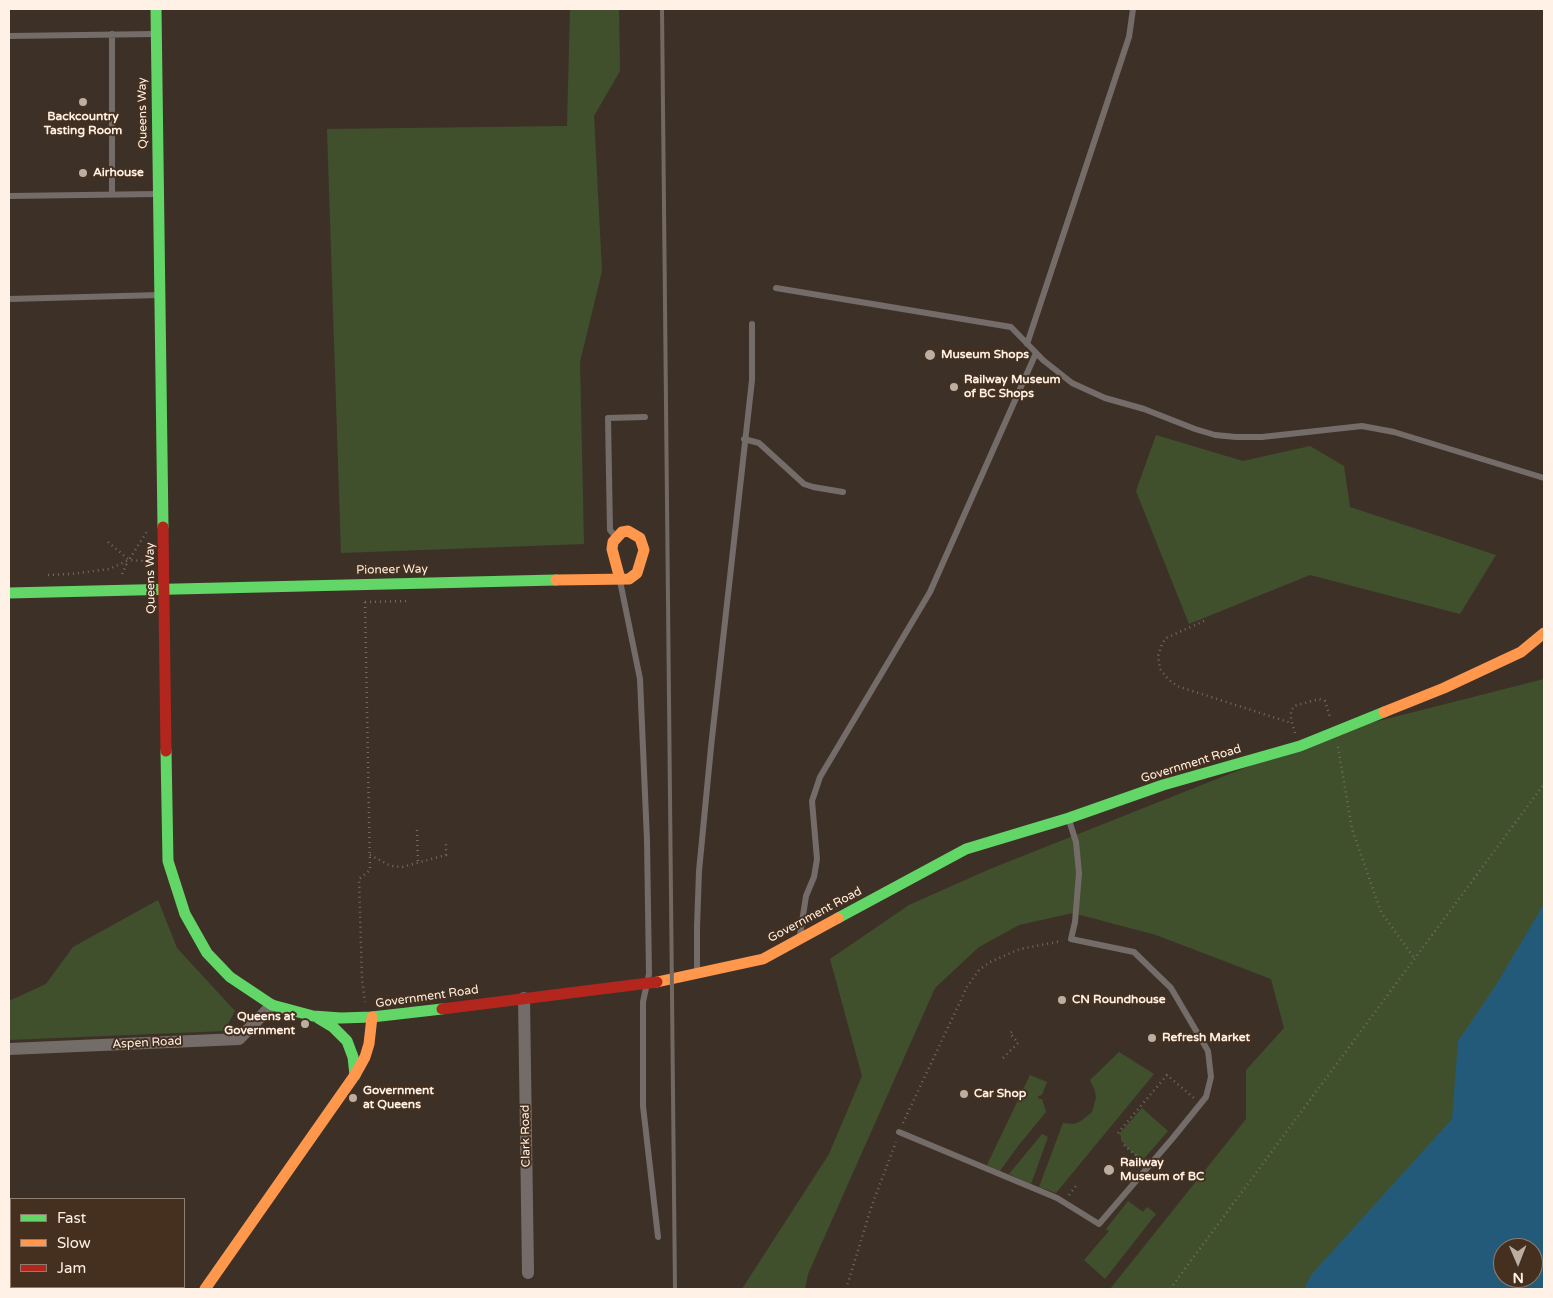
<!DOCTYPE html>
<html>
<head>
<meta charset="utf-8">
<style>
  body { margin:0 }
  #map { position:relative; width:1553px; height:1298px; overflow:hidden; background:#3d3127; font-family:"Varela Round",sans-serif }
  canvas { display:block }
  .frame { position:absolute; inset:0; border:10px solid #fff1e6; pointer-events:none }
  .legend { position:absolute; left:10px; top:1198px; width:175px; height:90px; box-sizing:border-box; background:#45301f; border:1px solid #8f7d6f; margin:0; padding:6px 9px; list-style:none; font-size:15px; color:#fff1e6 }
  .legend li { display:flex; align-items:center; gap:10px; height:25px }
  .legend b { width:25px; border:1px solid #8f7d6f }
  .north { position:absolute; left:1493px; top:1238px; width:50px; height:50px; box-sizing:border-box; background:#45301f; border:1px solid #8f7d6f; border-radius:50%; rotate:179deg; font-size:14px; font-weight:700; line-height:20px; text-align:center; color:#fff1e6 }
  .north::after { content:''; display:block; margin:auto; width:18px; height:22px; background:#bbaea3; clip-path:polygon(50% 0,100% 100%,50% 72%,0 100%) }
</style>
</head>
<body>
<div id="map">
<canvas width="1553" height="1298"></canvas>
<div class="frame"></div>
<ul class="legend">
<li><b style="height:6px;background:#63d668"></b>Fast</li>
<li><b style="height:6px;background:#ff974d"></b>Slow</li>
<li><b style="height:6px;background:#b3261e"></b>Jam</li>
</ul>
<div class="north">N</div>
</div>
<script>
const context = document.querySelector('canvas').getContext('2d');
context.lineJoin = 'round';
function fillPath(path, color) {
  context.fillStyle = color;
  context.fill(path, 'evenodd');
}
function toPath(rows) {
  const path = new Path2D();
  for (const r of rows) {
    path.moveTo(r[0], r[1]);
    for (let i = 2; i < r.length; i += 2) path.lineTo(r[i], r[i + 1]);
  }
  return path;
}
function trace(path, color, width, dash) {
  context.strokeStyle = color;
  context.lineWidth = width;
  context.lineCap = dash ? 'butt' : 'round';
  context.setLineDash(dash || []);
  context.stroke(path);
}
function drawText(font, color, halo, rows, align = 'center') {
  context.font = font + ' "Varela Round",sans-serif';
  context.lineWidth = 4;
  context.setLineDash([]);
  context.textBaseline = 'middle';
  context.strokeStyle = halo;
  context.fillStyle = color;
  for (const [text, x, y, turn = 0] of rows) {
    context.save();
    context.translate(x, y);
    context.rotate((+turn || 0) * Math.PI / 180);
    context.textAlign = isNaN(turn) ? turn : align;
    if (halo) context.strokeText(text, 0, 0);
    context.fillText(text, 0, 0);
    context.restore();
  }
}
fillPath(toPath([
  [570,9,619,9,620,71,594,116,602,271,580,362,584,544,341,553,327,129,567,126],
  [1156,435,1243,461,1310,446,1344,466,1350,507,1496,555,1460,614,1310,575,1189,624,1136,491],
  [1544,679,1544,1289,1110,1289,1246,1119,1246,1070,1284,1028,1271,979,1156,935,1073,913,1019,925,979,947,935,988,808,1274,805,1289,742,1289,829,1154,862,1076,830,959,909,905,990,869,1300,746,1335,732],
  [1503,1248,1533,1248,1533,1278,1503,1278],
  [158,900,177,948,235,1011,224,1031,9,1040,9,1001,46,984,73,947],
  [1119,1052,1154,1074,1056,1193,1039,1187,1063,1123,1074,1124,1081,1121,1092,1112,1096,1098,1095,1091,1090,1080],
  [1030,1075,1047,1082,1042,1095,1038,1096,1039,1099,1042,1099,1046,1112,1018,1146,1000,1171,987,1165],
  [1142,1108,1168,1131,1142,1161,1124,1145,1125,1144,1121,1141,1121,1136,1119,1134],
  [1042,1134,1048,1137,1031,1184,1009,1174],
  [1128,1201,1143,1212,1147,1207,1156,1214,1105,1279,1084,1260,1109,1231,1106,1229]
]), '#41502c');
fillPath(toPath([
  [1544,904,1544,1289,1304,1289,1311,1275,1452,1119,1458,1041,1496,985],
  [1503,1248,1533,1248,1533,1278,1503,1278]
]), '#245a79');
trace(toPath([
  [108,542,129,560,142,561,148,568],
  [122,574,128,561],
  [48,575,71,574,109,569,129,560,146,533,148,532],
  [365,602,370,870,359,879,362,979,365,1002],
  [365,602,407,601],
  [1204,621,1166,638,1162,644,1158,656,1160,669,1168,679,1177,686,1291,723],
  [1295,733,1291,719,1291,711,1294,706,1319,699,1325,701,1330,717],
  [1338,747,1352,829,1381,912,1415,959],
  [417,830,418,863],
  [370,855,391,866,402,867,446,855,446,842],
  [1003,1058,1018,1043,1010,1033,1015,1030],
  [903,1123,967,987,979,970,990,962,1020,949,1062,941],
  [1118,1133,1167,1075,1194,1098],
  [1124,1145,1141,1160],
  [1069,1195,1076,1186],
  [846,1289,872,1205,896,1142],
  [1170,1289,1544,784]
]), '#736b68', 2.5, [1, 4]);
trace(toPath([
  [112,34,112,194],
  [9,36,155,34],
  [9,196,157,194],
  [776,288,1011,327,1043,360,1072,383,1105,398,1144,409,1195,429,1215,435,1236,437,1262,437,1362,426,1394,432,1544,478],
  [9,299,160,295],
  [1027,344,1129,37,1133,9],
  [744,439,759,443,804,484,813,487,843,492],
  [616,537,610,530,608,418,645,417],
  [620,581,640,679,647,840,649,974,643,1002,643,1106,658,1237],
  [800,935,806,896,814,877,817,859,812,801,820,777,930,592,1036,353],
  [697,973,697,927,699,871,711,747,752,380,752,324],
  [899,1132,1057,1198,1099,1224,1172,1139,1206,1097,1211,1077,1208,1051,1171,988,1134,952,1071,939,1075,922,1079,873,1076,842,1069,820]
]), '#736c69', 6);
trace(toPath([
  [524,998,528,1273],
  [9,1049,239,1039,272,1005]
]), '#736c69', 12);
trace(toPath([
  [156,9,163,527],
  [9,593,556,580],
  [166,751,168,861,185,914,207,953,230,977,272,1005,313,1016,341,1018,372,1017,442,1009],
  [838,918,966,849,1069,818,1163,785,1300,746,1384,712],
  [318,1018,333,1027,347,1041,353,1057,355,1075]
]), '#63d668', 11);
trace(toPath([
  [556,580,629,579,637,573,644,550,640,538,628,531,622,532,613,542,612,549,620,579],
  [1384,712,1444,688,1521,652,1544,633],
  [657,982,763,959,838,918],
  [205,1289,355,1075,365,1057,369,1044,372,1017]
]), '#ff974d', 11);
trace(toPath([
  [163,527,166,751],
  [442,1009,657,982]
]), '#b3261e', 11);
trace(toPath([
  [662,9,675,1289]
]), '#736963', 4);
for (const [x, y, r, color] of [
  [83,102,5,"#bbaea3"],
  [83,173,5,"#bbaea3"],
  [930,355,6,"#bbaea3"],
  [954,387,5,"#bbaea3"],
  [1062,1000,5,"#bbaea3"],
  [305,1024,5,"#bbaea3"],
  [1152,1038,5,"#bbaea3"],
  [964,1094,5,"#bbaea3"],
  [353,1098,5,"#bbaea3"],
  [1109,1170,6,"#bbaea3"]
]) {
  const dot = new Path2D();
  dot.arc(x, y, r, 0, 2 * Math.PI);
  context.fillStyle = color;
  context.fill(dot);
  trace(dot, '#45301f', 2);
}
drawText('12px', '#fff1e6', '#45301f', [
  ["Queens Way",143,113,-91],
  ["Pioneer Way",392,570,-1],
  ["Queens Way",151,578,-91],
  ["Government Road",1191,764,-17],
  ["Government Road",815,915,-28],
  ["Government Road",427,997,-8],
  ["Aspen Road",147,1043,-3],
  ["Clark Road",526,1136,-91]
]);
drawText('bold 12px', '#fff1e6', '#45301f', [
  ["Backcountry",83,117,"center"],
  ["Tasting Room",83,131,"center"],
  ["Airhouse",93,173],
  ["Museum Shops",941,355],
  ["Railway Museum",964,380],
  ["of BC Shops",964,394],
  ["CN Roundhouse",1072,1000],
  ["Queens at",295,1017,"right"],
  ["Government",295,1031,"right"],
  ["Refresh Market",1162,1038],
  ["Government",363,1091],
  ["at Queens",363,1105],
  ["Car Shop",974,1094],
  ["Railway",1120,1163],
  ["Museum of BC",1120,1177]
], 'left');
</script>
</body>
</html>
